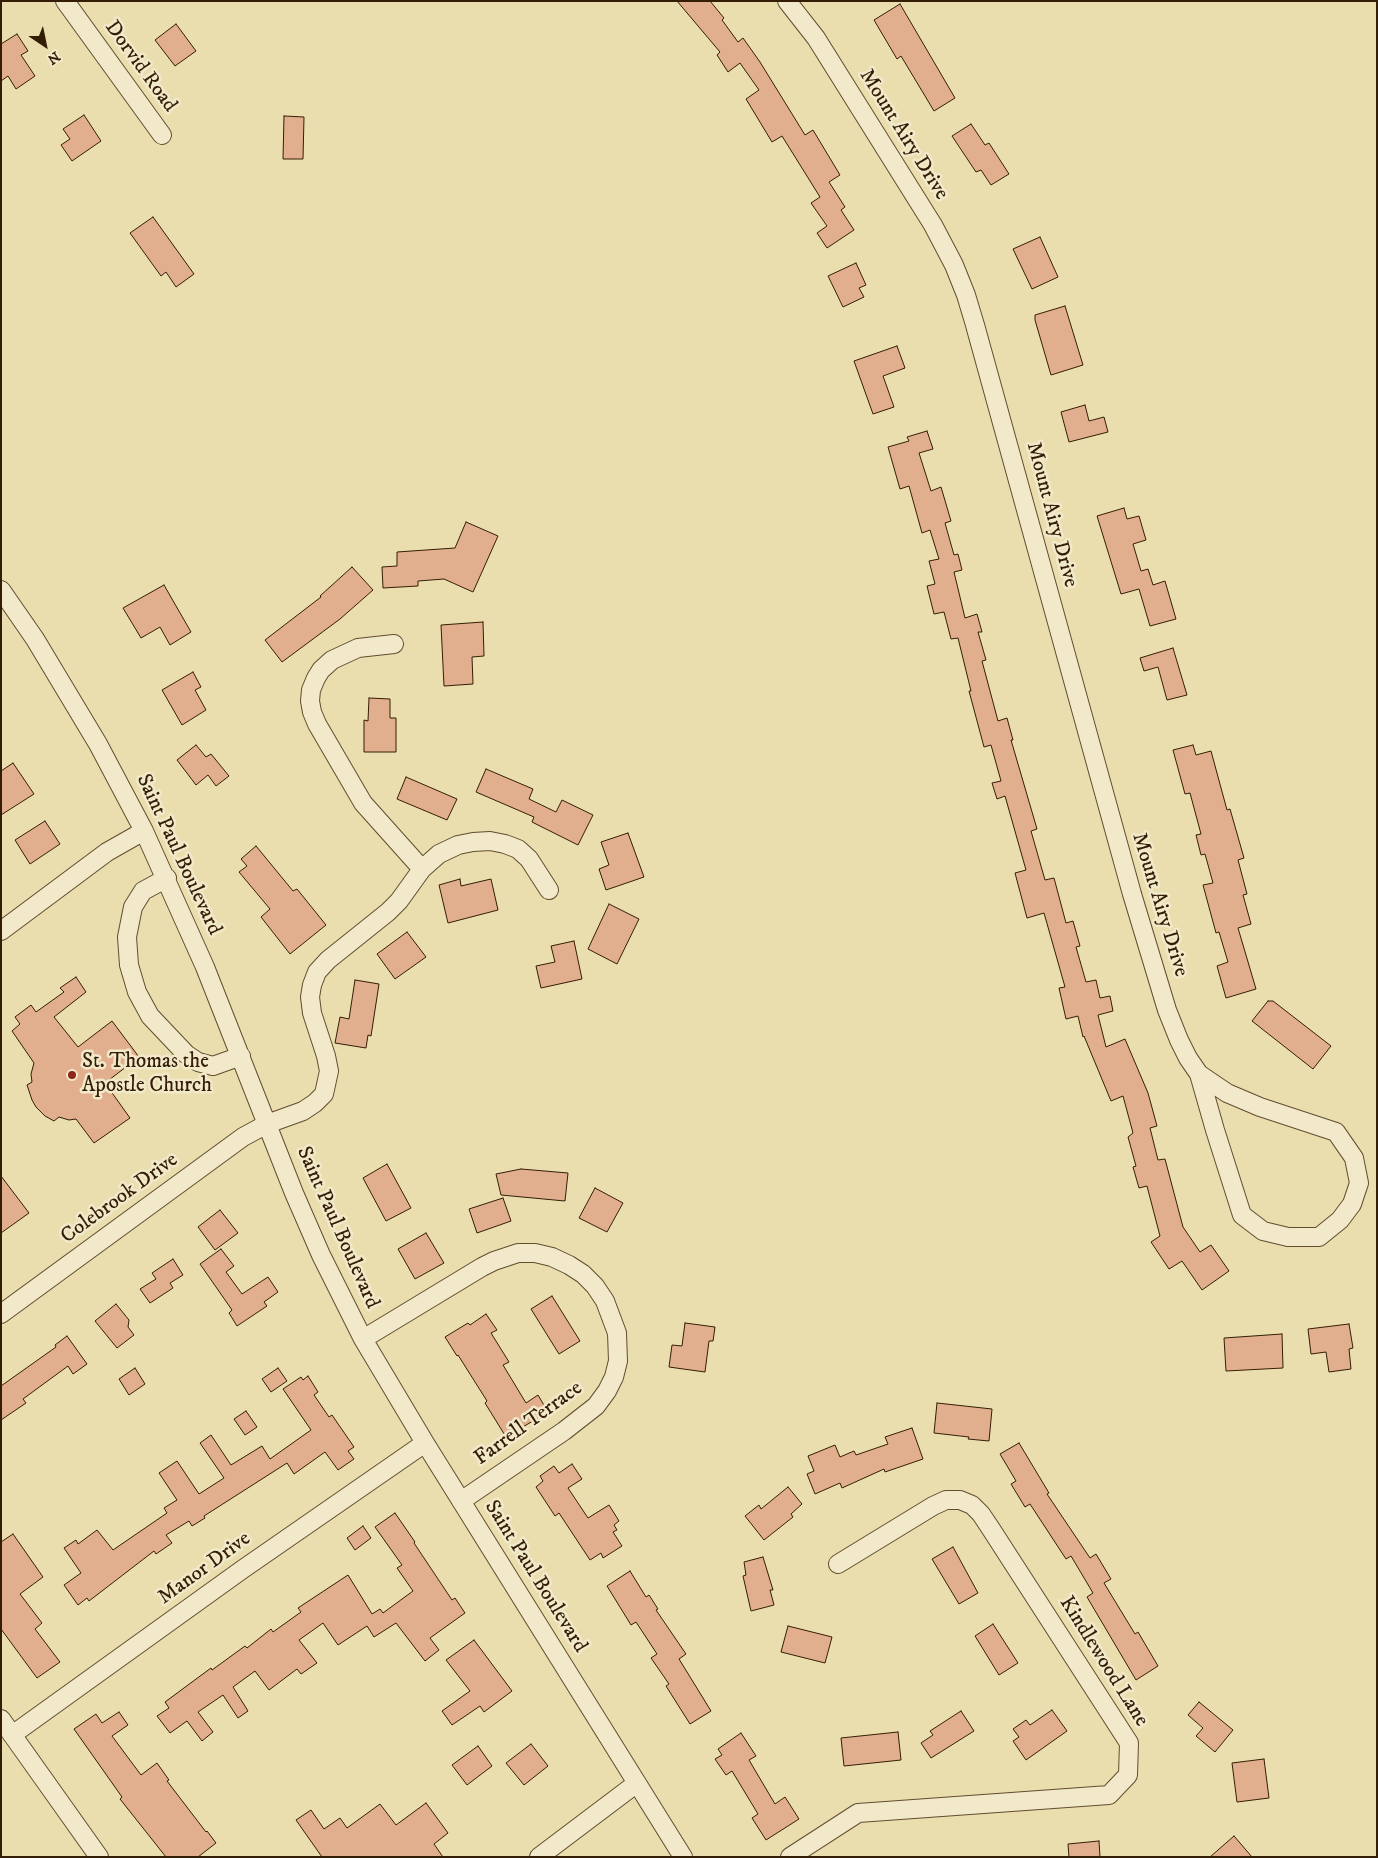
<!DOCTYPE html>
<html>
<head>
<meta charset="utf-8">
<style>
  body { margin:0 }
  #map { position:relative; width:1378px; height:1858px; overflow:hidden; background:#eaddae; font-family:"IM FELL DW Pica",serif }
  canvas { display:block }
  .frame { position:absolute; inset:0; border:2px solid #341d05; pointer-events:none }
  .north { position:absolute; left:20px; top:20px; width:50px; height:50px; -webkit-text-stroke:4px #f1e9ca; paint-order:stroke; rotate:146deg; font-size:14px; font-weight:700; line-height:20px; text-align:center; color:#341d05 }
  .north::after { content:''; display:block; margin:auto; width:18px; height:22px; background:#341d05; clip-path:polygon(50% 0,100% 100%,50% 72%,0 100%) }
</style>
</head>
<body>
<div id="map">
<canvas width="1378" height="1858"></canvas>
<div class="frame"></div>
<div class="north">N</div>
</div>
<script>
const context = document.querySelector('canvas').getContext('2d');
context.lineJoin = 'round';
function fillPath(path, color) {
  context.fillStyle = color;
  context.fill(path, 'evenodd');
}
function toPath(rows) {
  const path = new Path2D();
  for (const r of rows) {
    path.moveTo(r[0], r[1]);
    for (let i = 2; i < r.length; i += 2) path.lineTo(r[i], r[i + 1]);
  }
  return path;
}
function trace(path, color, width, dash) {
  context.strokeStyle = color;
  context.lineWidth = width;
  context.lineCap = dash ? 'butt' : 'round';
  context.setLineDash(dash || []);
  context.stroke(path);
}
function drawText(font, color, halo, rows, align = 'center') {
  context.font = font + ' "IM FELL DW Pica",serif';
  context.lineWidth = 5;
  context.setLineDash([]);
  context.textBaseline = 'middle';
  context.strokeStyle = halo;
  context.fillStyle = color;
  for (const [text, x, y, turn = 0] of rows) {
    context.save();
    context.translate(x, y);
    context.rotate((+turn || 0) * Math.PI / 180);
    context.textAlign = isNaN(turn) ? turn : align;
    if (halo) context.strokeText(text, 0, 0);
    context.fillText(text, 0, 0);
    context.restore();
  }
}
const building = toPath([
  [677,1,710,1,724,18,722,20,738,42,743,38,760,62,805,135,813,130,840,175,829,182,845,207,841,210,854,230,827,248,817,233,827,226,811,203,820,197,782,136,772,142,746,99,759,90,740,63,728,72,717,55,720,52,677,1],
  [900,4,955,98,934,111,901,56,897,59,874,20,900,4],
  [176,24,196,51,175,66,155,40,176,24],
  [17,34,28,51,21,55,35,76,16,89,8,76,1,81,1,44,17,34],
  [84,115,101,141,72,161,61,145,70,139,63,129,84,115],
  [284,116,304,117,303,159,283,159,284,116],
  [971,124,985,145,989,143,1009,174,991,185,981,170,976,172,952,136,971,124],
  [153,217,194,274,176,287,166,272,161,276,130,233,153,217],
  [1040,237,1058,277,1032,289,1013,249,1040,237],
  [856,263,866,285,859,288,864,297,843,307,828,276,856,263],
  [1065,306,1083,365,1051,375,1035,320,1035,315,1065,306],
  [897,346,905,368,883,376,894,407,873,414,854,361,897,346],
  [1085,405,1089,421,1104,417,1108,432,1069,442,1061,412,1085,405],
  [927,431,933,449,919,453,931,491,941,487,951,521,945,523,954,555,958,554,962,570,954,572,965,618,977,614,982,632,978,632,986,660,982,661,998,721,1007,718,1013,740,1011,740,1037,829,1031,831,1045,880,1054,878,1066,923,1073,921,1080,946,1076,947,1086,982,1096,980,1100,998,1110,996,1113,1011,1098,1015,1106,1047,1125,1039,1148,1093,1157,1126,1150,1128,1158,1160,1165,1159,1183,1227,1200,1252,1211,1245,1229,1271,1202,1290,1182,1261,1169,1269,1151,1242,1160,1236,1147,1186,1139,1188,1133,1167,1136,1166,1128,1137,1133,1133,1123,1096,1111,1101,1084,1036,1083,1037,1078,1016,1066,1019,1059,988,1065,987,1044,913,1027,918,1015,873,1026,870,1005,796,997,799,992,783,1001,781,991,745,984,747,969,691,971,691,958,638,951,639,944,612,934,614,927,586,935,584,929,561,939,559,930,530,922,533,909,486,900,489,888,447,909,441,907,437,927,431],
  [1124,508,1127,519,1139,516,1146,540,1133,544,1141,571,1148,569,1153,585,1165,581,1176,619,1150,626,1139,589,1121,594,1097,516,1124,508],
  [466,522,498,536,473,592,444,579,418,581,418,586,383,588,382,567,397,566,397,552,455,548,466,522],
  [352,567,373,590,340,619,282,662,265,640,321,597,320,596,352,567],
  [164,585,191,632,170,645,160,627,141,638,123,608,164,585],
  [483,622,484,656,472,657,473,684,444,686,441,625,483,622],
  [1173,648,1187,695,1167,700,1158,667,1144,671,1140,658,1173,648],
  [193,672,201,687,195,690,206,710,182,725,162,690,193,672],
  [369,698,390,699,390,718,396,718,396,752,364,752,364,720,368,721,369,698],
  [196,745,206,757,211,754,229,776,216,786,208,775,196,785,177,760,196,745],
  [1193,745,1196,755,1211,751,1227,810,1230,809,1244,858,1238,860,1247,894,1243,895,1251,924,1238,928,1256,989,1226,998,1217,966,1228,962,1219,932,1216,933,1203,885,1213,883,1205,854,1201,855,1196,835,1201,834,1190,793,1185,794,1173,750,1193,745],
  [13,763,34,794,1,815,1,771,13,763],
  [486,769,533,789,529,799,556,812,562,800,593,815,578,845,532,822,534,817,476,792,486,769],
  [406,777,457,799,447,820,397,799,406,777],
  [45,821,60,844,30,864,15,840,45,821],
  [628,833,644,877,606,890,599,869,609,865,601,842,628,833],
  [256,846,293,891,297,889,326,925,290,954,261,917,270,909,239,872,247,866,241,859,256,846],
  [460,879,461,886,491,879,498,910,448,923,439,885,460,879],
  [609,904,639,919,617,964,588,949,609,904],
  [407,932,426,957,395,979,377,954,407,932],
  [574,941,582,979,541,988,536,966,555,962,551,946,574,941],
  [76,977,86,992,54,1017,78,1047,112,1021,139,1057,105,1083,130,1118,94,1143,76,1119,69,1120,59,1117,54,1121,45,1116,36,1107,32,1100,27,1085,32,1082,31,1074,34,1063,12,1031,20,1024,15,1017,31,1005,36,1012,64,992,60,988,76,977],
  [355,980,379,984,371,1036,368,1035,366,1048,335,1043,340,1017,349,1019,355,980],
  [1268,1001,1273,1001,1331,1046,1313,1069,1252,1021,1268,1001],
  [387,1164,411,1208,386,1221,363,1178,387,1164],
  [521,1169,568,1173,565,1201,501,1195,496,1174,521,1169],
  [1,1176,29,1213,1,1233,1,1176],
  [595,1188,623,1203,607,1232,579,1218,595,1188],
  [503,1198,511,1221,477,1233,469,1209,503,1198],
  [220,1210,238,1233,215,1250,198,1227,220,1210],
  [426,1233,444,1263,415,1279,398,1249,426,1233],
  [221,1249,234,1266,226,1272,242,1294,268,1277,278,1292,264,1302,267,1306,237,1326,229,1313,232,1310,200,1264,221,1249],
  [173,1259,183,1275,170,1283,173,1288,150,1303,140,1289,156,1279,152,1273,173,1259],
  [552,1296,580,1341,559,1354,531,1309,552,1296],
  [116,1304,129,1320,128,1327,134,1335,117,1348,95,1321,116,1304],
  [486,1314,497,1330,491,1333,509,1362,503,1365,526,1403,538,1395,548,1412,506,1437,485,1403,487,1401,458,1355,457,1356,445,1337,468,1323,470,1325,486,1314],
  [685,1323,715,1327,713,1341,709,1341,705,1372,669,1367,672,1345,682,1346,685,1323],
  [1349,1324,1353,1348,1349,1349,1351,1369,1329,1372,1326,1352,1311,1354,1308,1329,1349,1324],
  [1282,1334,1283,1368,1226,1371,1224,1338,1282,1334],
  [67,1336,87,1364,73,1374,68,1366,23,1399,26,1403,1,1420,1,1386,56,1347,55,1345,67,1336],
  [135,1368,145,1384,129,1395,119,1379,135,1368],
  [278,1368,287,1381,271,1392,262,1379,278,1368],
  [308,1376,318,1392,314,1395,329,1417,332,1415,354,1447,348,1451,354,1459,338,1470,325,1452,294,1474,287,1463,204,1516,205,1518,192,1526,189,1521,166,1535,172,1543,156,1554,154,1551,89,1601,87,1598,78,1605,64,1585,81,1573,64,1548,76,1540,78,1544,97,1530,113,1550,167,1513,164,1508,177,1500,159,1473,177,1461,199,1494,224,1478,200,1443,211,1435,231,1465,262,1446,270,1459,311,1430,283,1389,301,1377,303,1380,308,1376],
  [937,1403,992,1409,989,1441,968,1439,969,1437,934,1433,937,1403],
  [246,1411,257,1427,245,1435,234,1419,246,1411],
  [912,1428,923,1459,885,1472,884,1469,842,1488,840,1483,815,1494,807,1474,814,1471,808,1456,835,1445,840,1457,854,1451,856,1455,888,1444,885,1437,912,1428],
  [1019,1443,1049,1493,1047,1494,1090,1558,1096,1554,1111,1579,1104,1583,1135,1634,1138,1632,1158,1666,1136,1680,1087,1597,1093,1593,1071,1556,1066,1559,1030,1504,1025,1507,1011,1484,1016,1481,1000,1454,1019,1443],
  [572,1464,582,1479,568,1488,588,1518,609,1505,619,1521,614,1525,617,1530,613,1532,622,1546,603,1558,601,1553,590,1560,559,1513,555,1516,536,1487,543,1481,540,1476,554,1466,559,1473,572,1464],
  [788,1487,802,1504,791,1514,793,1517,764,1540,745,1516,759,1505,761,1509,788,1487],
  [395,1513,415,1542,414,1543,452,1600,455,1598,465,1613,430,1638,439,1650,425,1661,396,1623,374,1637,367,1626,338,1645,323,1623,299,1640,317,1663,301,1674,297,1669,269,1690,255,1671,233,1687,248,1711,238,1718,223,1695,198,1712,213,1732,202,1741,187,1721,170,1733,157,1716,169,1708,165,1702,211,1668,212,1670,245,1646,247,1648,271,1629,273,1632,301,1612,298,1608,348,1575,372,1614,380,1609,383,1613,413,1591,397,1568,402,1565,375,1527,395,1513],
  [363,1526,371,1538,355,1550,347,1538,363,1526],
  [13,1534,43,1577,20,1594,42,1623,35,1629,60,1662,37,1678,1,1629,1,1542,13,1534],
  [953,1547,978,1593,959,1604,932,1559,953,1547],
  [763,1557,773,1590,770,1590,774,1605,751,1611,743,1576,746,1575,744,1562,763,1557],
  [630,1571,646,1597,649,1595,658,1609,656,1610,686,1654,679,1659,711,1711,690,1724,666,1686,669,1684,651,1658,657,1654,636,1622,631,1625,607,1586,630,1571],
  [993,1624,1018,1663,999,1675,975,1636,993,1624],
  [788,1626,832,1637,825,1663,781,1652,788,1626],
  [474,1640,512,1691,484,1712,480,1706,452,1725,442,1711,470,1691,446,1660,474,1640],
  [1199,1702,1233,1730,1215,1752,1196,1736,1203,1728,1188,1715,1199,1702],
  [1052,1710,1067,1731,1026,1760,1013,1741,1019,1737,1013,1729,1026,1720,1030,1725,1052,1710],
  [961,1711,974,1731,931,1758,921,1743,933,1735,930,1731,961,1711],
  [119,1712,128,1725,112,1736,141,1775,157,1763,169,1780,167,1781,206,1832,207,1831,216,1843,198,1857,166,1857,120,1799,122,1797,74,1729,96,1714,102,1723,119,1712],
  [898,1732,901,1760,844,1766,841,1738,898,1732],
  [741,1733,756,1756,749,1760,775,1804,785,1797,799,1819,766,1840,752,1818,758,1814,732,1771,726,1775,715,1759,722,1755,718,1749,741,1733],
  [531,1744,548,1766,524,1785,506,1763,531,1744],
  [478,1746,492,1766,467,1785,452,1765,478,1746],
  [1264,1759,1269,1798,1237,1802,1232,1763,1264,1759],
  [426,1803,448,1833,434,1844,443,1857,322,1857,296,1820,311,1810,324,1829,340,1818,347,1828,380,1804,396,1825,426,1803],
  [1234,1836,1252,1857,1210,1857,1234,1836],
  [1099,1841,1100,1857,1069,1857,1068,1844,1099,1841]
]);
fillPath(building, '#e1af8e');
trace(building, '#341d05', 1);
const minor = toPath([
  [65,1,162,135],
  [787,1,816,38,933,225,954,265,966,295,975,325,1132,894,1167,1010,1179,1040,1188,1058,1199,1074,1215,1130,1242,1215,1263,1231,1288,1237,1319,1237,1340,1220,1352,1204,1359,1183,1354,1158,1336,1132,1260,1107,1227,1093,1199,1074],
  [1,590,35,639,98,744,144,831,205,967,294,1193,321,1255,363,1339,425,1443,683,1857],
  [394,644,358,648,332,660,321,670,316,678,311,690,310,701,312,712,317,724,363,803,422,869],
  [167,878,143,891,133,907,127,937,129,965,137,992,150,1016,186,1054,198,1062,213,1066,241,1056],
  [1,931,107,852,144,831],
  [1,1314,243,1137,267,1124,303,1111,315,1103,324,1094,329,1071,326,1056,312,1013,310,997,312,985,317,972,328,960,388,912,399,901,422,869,439,854,458,845,473,842,490,841,505,844,518,849,529,859,549,890],
  [363,1339,482,1267,494,1261,518,1253,535,1253,552,1257,569,1265,583,1274,595,1286,605,1301,617,1333,618,1361,614,1377,607,1391,596,1406,564,1431,461,1501],
  [1,1719,99,1857],
  [12,1735,243,1569,425,1443],
  [539,1857,637,1783],
  [790,1857,858,1813,1109,1795,1128,1775,1129,1743,991,1529,981,1514,972,1505,960,1500,946,1500,933,1506,838,1564]
]);
trace(minor, '#624d2f', 20);
trace(minor, '#f1e9ca', 18);
for (const [x, y, r, color] of [
  [72,1075,5,"#8f2418"]
]) {
  const dot = new Path2D();
  dot.arc(x, y, r, 0, 2 * Math.PI);
  context.fillStyle = color;
  context.fill(dot);
  trace(dot, '#f1e9ca', 2);
}
drawText('21px', '#341d05', '#f1e9ca', [
  ["Dorvid Road",140,67,54],
  ["Mount Airy Drive",903,135,58],
  ["Mount Airy Drive",1051,515,75],
  ["Saint Paul Boulevard",178,855,65],
  ["Mount Airy Drive",1159,905,73],
  ["Colebrook Drive",120,1199,-36],
  ["Saint Paul Boulevard",337,1228,66],
  ["Farrell Terrace",529,1424,-36],
  ["Manor Drive",205,1569,-36],
  ["Saint Paul Boulevard",535,1577,58],
  ["Kindlewood Lane",1103,1662,58]
]);
drawText('21px', '#341d05', '#f1e9ca', [
  ["St. Thomas the",82,1063],
  ["Apostle Church",82,1087]
], 'left');
</script>
</body>
</html>
